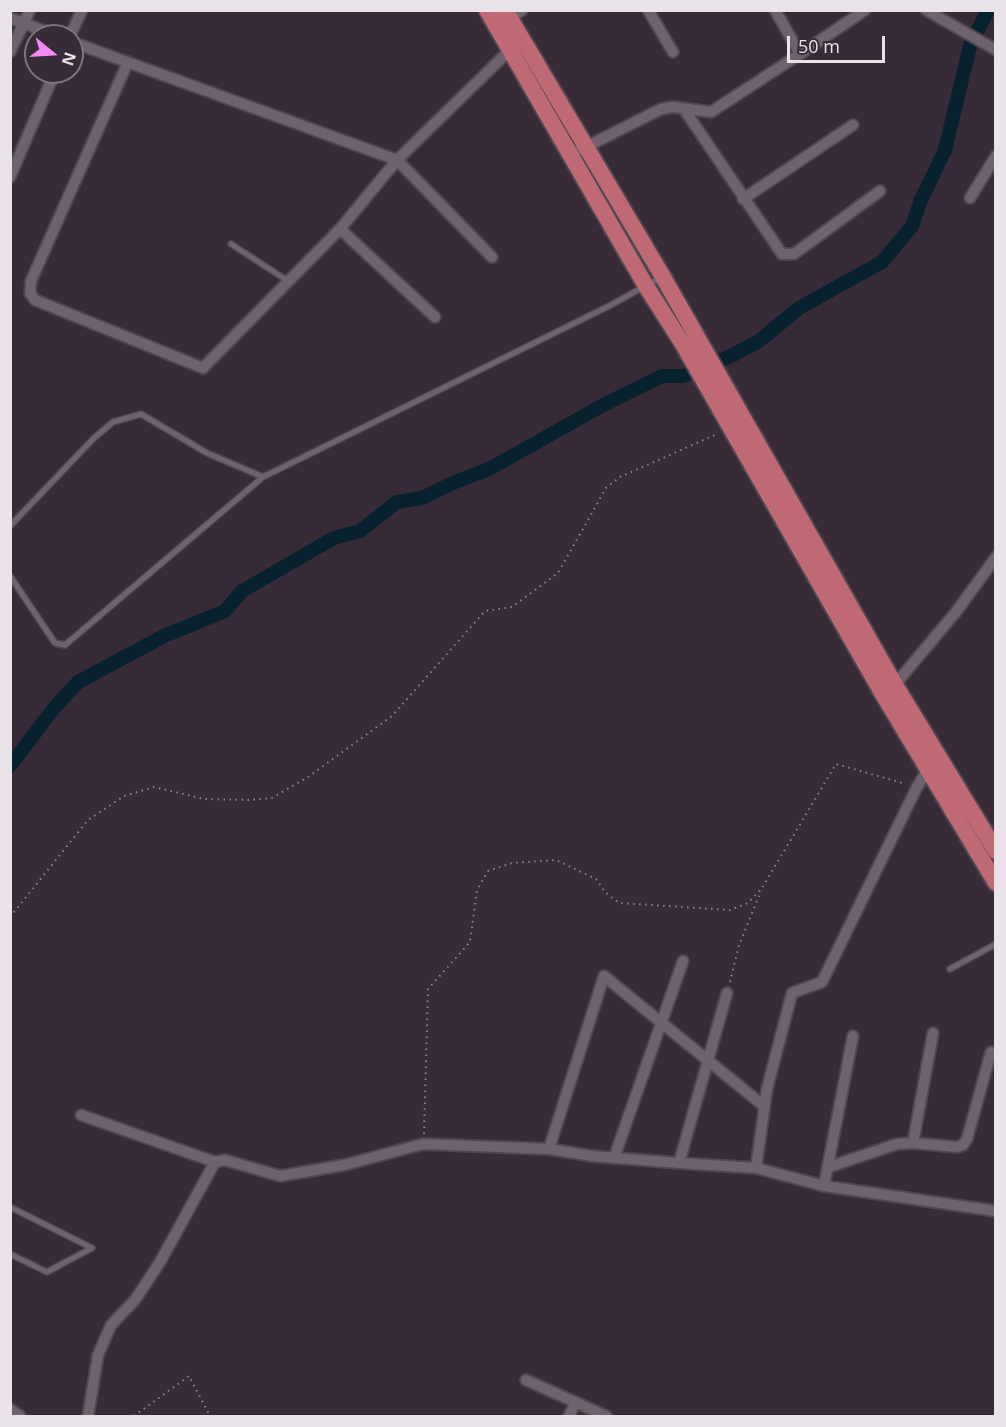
<!DOCTYPE html>
<html>
<head>
<meta charset="utf-8">
<style>
  body { margin:0 }
  #map { position:relative; width:1006px; height:1427px; overflow:hidden; background:#362b36; font-family:"Open Sans",sans-serif }
  canvas { display:block }
  .frame { position:absolute; inset:0; border:12px solid #ebe3ea; pointer-events:none }
  .north { position:absolute; left:24px; top:24px; width:60px; height:60px; box-sizing:border-box; background:#362b36; border:2px solid #7e757e; border-radius:50%; rotate:108deg; font-size:16px; font-weight:700; line-height:24px; text-align:center; color:#ebe3ea }
  .north::after { content:''; display:block; margin:auto; width:21px; height:27px; background:#f18af4; clip-path:polygon(50% 0,100% 100%,50% 72%,0 100%) }
  .scale { position:absolute; left:787px; top:36px; width:98px; height:27px; box-sizing:border-box; border:3px solid #ebe3ea; border-top:0; padding-left:8px; font-size:18px; line-height:21px; white-space:nowrap; color:#ebe3ea; -webkit-text-stroke:4px #362b36; paint-order:stroke }
</style>
</head>
<body>
<div id="map">
<canvas width="1006" height="1427"></canvas>
<div class="frame"></div>
<div class="north">N</div>
<div class="scale">50 m</div>
</div>
<script>
const context = document.querySelector('canvas').getContext('2d');
context.lineJoin = 'round';
function toPath(rows) {
  const path = new Path2D();
  for (const r of rows) {
    path.moveTo(r[0], r[1]);
    for (let i = 2; i < r.length; i += 2) path.lineTo(r[i], r[i + 1]);
  }
  return path;
}
function trace(path, color, width, dash) {
  context.strokeStyle = color;
  context.lineWidth = width;
  context.lineCap = dash ? 'butt' : 'round';
  context.setLineDash(dash || []);
  context.stroke(path);
}
trace(toPath([
  [10,766,54,708,78,682,164,636,225,611,242,591,334,538,360,531,397,502,422,498,455,482,489,469,605,404,662,376,683,376,731,356,759,341,799,308,882,262,912,226,921,200,945,150,970,46,988,10]
]), '#07212e', 14);
const service = toPath([
  [231,244,288,281],
  [10,526,94,438,113,422,141,414,207,453,263,477,609,306,660,278],
  [10,576,55,643,65,645,263,477],
  [950,969,996,944],
  [10,1207,92,1248,47,1272,10,1254]
]);
const minor = toPath([
  [648,10,673,52],
  [926,10,996,50],
  [10,18,57,36],
  [510,18,522,10],
  [70,36,82,10],
  [72,42,397,160,514,46],
  [10,52,30,10],
  [800,54,865,10],
  [128,62,31,281,30,293,35,300,203,368,340,229,397,160,492,257],
  [684,109,782,254,794,254,880,191],
  [572,154,661,109,673,107,711,112,800,54,775,10],
  [10,177,55,72],
  [970,198,996,156],
  [743,199,853,125],
  [340,229,435,317],
  [892,688,956,612,996,557],
  [727,993,679,1163,756,1168,824,1186],
  [853,1036,824,1186,996,1211],
  [81,1115,215,1162,225,1160,280,1176,344,1165,423,1144,549,1149],
  [913,1143,933,1033],
  [614,1158,683,961],
  [679,1163,592,1156,549,1149,604,976,764,1106],
  [829,1167,897,1144,913,1143,957,1147,963,1145,967,1139,991,1052],
  [756,1168,767,1089,792,993,822,982,917,787,930,766],
  [526,1380,606,1416],
  [10,1409,20,1416],
  [88,1416,98,1355,111,1325,135,1300,160,1262,215,1162],
  [569,1416,576,1402]
]);
const primary = toPath([
  [487,10,646,286,684,346,884,696,996,883],
  [505,10,663,277,895,685,996,851]
]);
trace(service, '#4f464e', 8);
trace(minor, '#4f464e', 14);
trace(primary, '#4f464e', 20);
trace(toPath([
  [10,917,88,820,124,796,154,787,204,799,249,800,272,798,308,777,392,716,485,611,512,607,558,573,606,488,620,477,717,434],
  [730,982,739,945,761,891],
  [424,1134,428,989,470,942,477,890,488,871,512,863,556,860,596,879,605,892,619,903,730,910,748,903,762,888,836,764,906,784],
  [134,1416,189,1376,210,1416]
]), '#8d848d', 2, [1.5, 4.5]);
trace(service, '#6e626e', 5);
trace(minor, '#6e626e', 10);
trace(primary, '#bf6975', 16);
</script>
</body>
</html>
